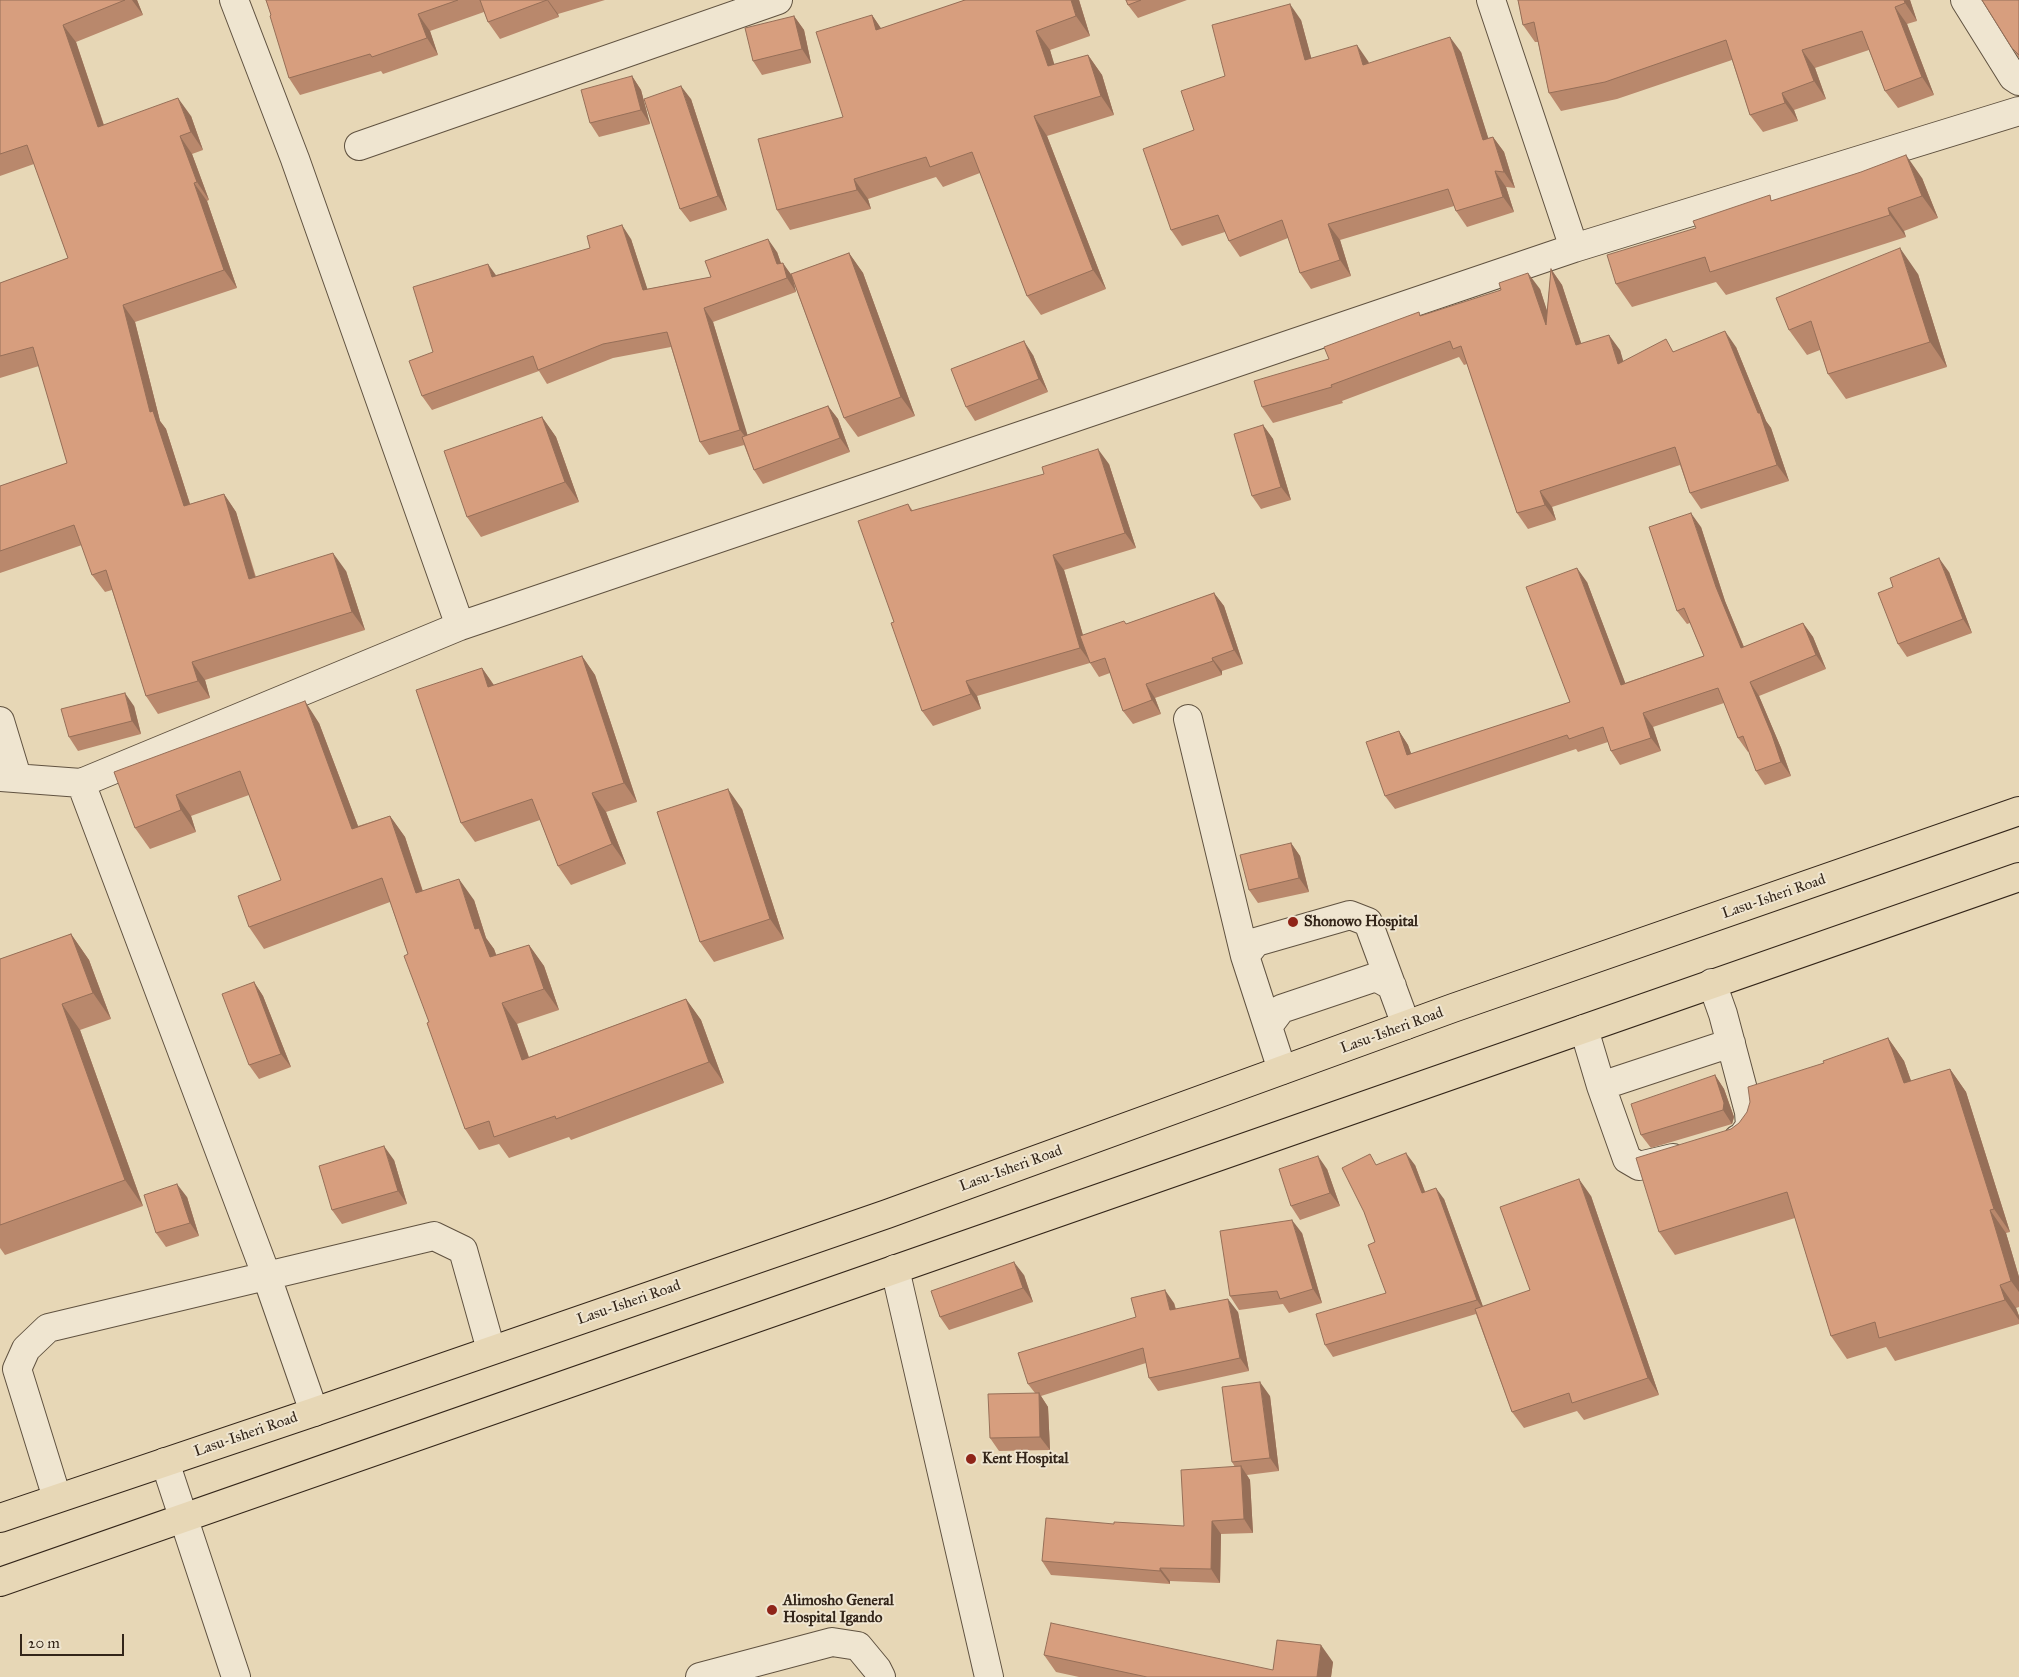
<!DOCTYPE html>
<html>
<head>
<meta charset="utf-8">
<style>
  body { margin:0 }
  #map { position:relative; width:2019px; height:1677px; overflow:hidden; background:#e7d7b6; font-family:"IM FELL Great Primer",serif }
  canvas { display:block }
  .scale { position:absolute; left:20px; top:1634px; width:104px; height:22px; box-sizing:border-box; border:2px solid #332519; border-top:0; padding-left:6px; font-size:15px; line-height:18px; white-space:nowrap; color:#332519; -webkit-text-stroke:4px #efe5d0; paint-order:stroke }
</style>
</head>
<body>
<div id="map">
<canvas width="2019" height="1677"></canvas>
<div class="scale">20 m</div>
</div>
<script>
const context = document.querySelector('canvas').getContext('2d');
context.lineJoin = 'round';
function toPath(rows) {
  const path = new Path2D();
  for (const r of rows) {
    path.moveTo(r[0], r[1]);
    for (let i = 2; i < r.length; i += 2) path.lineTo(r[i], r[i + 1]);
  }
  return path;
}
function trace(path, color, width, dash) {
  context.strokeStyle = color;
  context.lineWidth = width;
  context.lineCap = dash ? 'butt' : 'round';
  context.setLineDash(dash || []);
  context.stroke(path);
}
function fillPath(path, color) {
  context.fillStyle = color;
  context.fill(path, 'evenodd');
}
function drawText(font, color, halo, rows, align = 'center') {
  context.font = font + ' "IM FELL Great Primer",serif';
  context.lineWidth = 4;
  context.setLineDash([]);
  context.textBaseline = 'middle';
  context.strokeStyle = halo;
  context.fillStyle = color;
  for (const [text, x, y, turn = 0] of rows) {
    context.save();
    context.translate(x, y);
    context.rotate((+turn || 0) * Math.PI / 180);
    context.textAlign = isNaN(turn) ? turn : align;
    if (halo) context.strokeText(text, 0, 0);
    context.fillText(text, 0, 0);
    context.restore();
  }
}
const minor = toPath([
  [234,0,295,159,460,626],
  [1491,0,1574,248],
  [1965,0,2013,77,2019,81],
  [359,146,778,0],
  [1188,719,1245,956],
  [0,721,17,777],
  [0,777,81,783,460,626,1574,248,2019,111],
  [81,783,267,1277,314,1412],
  [1712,983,1723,1014,1749,1112,1750,1126,1742,1137,1738,1139],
  [1269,1025,1281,1009,1376,977,1392,986],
  [1584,1029,1601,1086,1627,1159,1639,1166,1673,1158],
  [1282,1070,1245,956,1256,942,1350,915,1368,922,1406,1025],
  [1601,1086,1731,1043],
  [895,1269,989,1677],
  [165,1462,236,1677],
  [57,1498,17,1369,26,1349,48,1328,434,1236,463,1250,491,1350],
  [700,1677,832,1642,858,1646,877,1669,881,1677]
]);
const major = toPath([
  [0,1518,314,1412,887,1214,1453,1008,2019,811],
  [0,1582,2019,877]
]);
trace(minor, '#605240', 30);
trace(major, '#332519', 30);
trace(minor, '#efe5d0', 28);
trace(major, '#e7d7b6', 28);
fillPath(toPath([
  [0,0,137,0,143,15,76,42,104,125,191,116,203,150,192,154,209,200,207,201,237,288,135,322,160,421,166,429,190,504,224,494,236,512,256,577,346,571,365,630,205,680,210,698,158,714,146,696,112,590,105,592,92,575,82,545,0,573,0,486,67,463,39,366,0,378,0,283,68,258,34,164,0,176],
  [266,0,605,0,558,14,559,17,500,39,488,22,484,12,430,31,438,55,383,74,381,71,300,95,289,78,271,15],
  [965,0,1079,0,1090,36,1050,50,1054,65,1088,55,1102,75,1114,115,1047,136,1106,289,1041,315,1027,296,980,173,943,187,936,177,868,199,871,209,790,230,777,210,843,117,872,15,881,29],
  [1126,0,1187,0,1138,18,1128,5],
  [1518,0,1910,0,1917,21,1907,24,1934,95,1898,108,1885,91,1869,50,1815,68,1826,99,1794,110,1798,121,1763,132,1750,115,1732,60,1617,99,1561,111,1549,93,1538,42,1535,42,1523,25],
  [2019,0,2019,58,2012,48],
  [794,16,804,30,811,63,762,75,753,61],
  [1301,20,1311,58,1368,61,1369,63,1461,52,1488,138,1493,137,1504,152,1515,188,1506,187,1514,212,1467,227,1456,211,1454,206,1340,240,1351,276,1311,289,1300,273,1288,238,1240,257,1229,241,1225,232,1182,246,1171,230,1225,76],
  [632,76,641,90,650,124,599,137,590,123],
  [691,99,727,210,690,222,680,209],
  [1922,178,1938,218,1904,231,1906,237,1726,295,1716,282,1632,307,1616,284,1696,228,1773,200],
  [631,239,647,289,711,277,777,252,781,263,791,274,849,253,863,273,915,416,858,437,844,418,794,283,796,292,713,322,747,435,828,406,838,419,850,452,763,484,754,470,744,445,709,455,700,442,671,347,613,358,547,384,539,371,432,410,422,396,433,352,496,275],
  [1551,269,1562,285,1581,343,1620,350,1623,362,1675,351,1736,347,1766,421,1771,428,1789,481,1701,509,1690,493,1680,465,1552,507,1556,520,1528,529,1517,513,1467,364,1464,365,1459,357,1342,401,1343,403,1273,423,1262,407,1329,359,1421,316,1540,289,1547,312],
  [1918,274,1947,367,1846,399,1828,374,1820,350,1807,355,1789,330],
  [1033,355,1048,392,975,421,966,407],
  [542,417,556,437,579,502,481,537,467,517],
  [1263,425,1273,439,1291,500,1261,509,1252,496],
  [1109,464,1136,548,1064,570,1083,635,1126,624,1214,593,1224,606,1243,664,1222,671,1222,675,1155,698,1161,714,1133,724,1123,711,1110,673,1099,677,1090,663,977,696,981,709,933,726,922,711,908,504,913,511],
  [1701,527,1725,601,1744,647,1803,623,1813,637,1826,669,1759,696,1781,748,1791,776,1765,785,1756,771,1749,751,1748,752,1738,738,1724,703,1653,727,1661,751,1620,765,1611,751,1608,742,1578,752,1576,749,1395,809,1385,796,1399,731,1408,745,1411,754,1570,702,1587,582,1625,683,1704,656,1690,623,1687,624,1677,611],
  [1949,572,1972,633,1907,657,1898,644,1893,587],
  [582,656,595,675,637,802,606,812,626,864,571,885,558,866,540,820,475,842,461,823,482,668,494,685],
  [134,706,141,734,78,751,69,737],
  [319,723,358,826,390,816,405,837,423,891,474,900,486,938,494,949,496,955,529,945,544,966,559,1010,517,1024,529,1057,686,999,701,1020,724,1083,571,1140,569,1137,509,1158,499,1144,479,1150,465,1129,429,1022,408,954,390,902,264,949,249,927,281,880,249,795,191,816,196,832,150,849,135,828,114,772],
  [742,809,784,939,714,962,700,942],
  [1291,843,1300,856,1309,892,1258,903,1249,890],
  [71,934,89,960,111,1019,80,1030,143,1206,5,1255,0,1248,0,959],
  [254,982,263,996,291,1067,259,1079,249,1065],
  [1888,1038,1904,1061,1911,1081,1950,1069,1966,1092,2010,1232,2006,1233,2019,1277,2019,1307,2016,1308,2019,1316,2019,1324,1895,1361,1886,1347,1847,1359,1831,1336,1795,1218,1675,1255,1659,1232,1731,1129,1824,1063],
  [1715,1075,1724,1089,1734,1117,1732,1124,1651,1148,1641,1135],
  [394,1160,407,1204,342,1224,332,1210],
  [1377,1164,1415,1165,1425,1192,1444,1199,1483,1307,1530,1290,1591,1196,1659,1395,1584,1420,1577,1411,1524,1428,1512,1412,1476,1314,1333,1357,1325,1345,1386,1293,1375,1242,1364,1212],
  [1327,1169,1340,1206,1300,1220,1291,1206],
  [187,1197,199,1236,166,1247,156,1233],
  [1302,1233,1322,1303,1289,1313,1283,1304,1239,1310,1230,1296],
  [1024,1275,1033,1302,949,1330,940,1317],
  [1174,1303,1176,1309,1238,1312,1249,1371,1158,1391,1149,1378,1146,1363,1041,1396,1048,1407,1050,1450,999,1451,990,1438,1035,1393,1028,1384,1136,1317],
  [1270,1396,1279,1471,1247,1475,1250,1480,1253,1533,1221,1534,1220,1583,1170,1581,1170,1584,1051,1575,1042,1561,1114,1524,1184,1526,1235,1467,1232,1462],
  [1044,1655,1273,1670,1333,1662,1331,1677,1079,1677,1056,1672]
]), '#b9886c');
fillPath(toPath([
  [132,0,137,0,143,15],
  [547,0,548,0,558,14,559,17],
  [1071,0,1079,0,1090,36,1076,16],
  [1904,0,1910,0,1917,21,1905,3],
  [1290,4,1301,20,1316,75,1305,60],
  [1895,7,1907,24,1934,95,1922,77],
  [418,14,430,31,438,55,427,38],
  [872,15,885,34,876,30],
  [794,16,804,30,811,63,802,49],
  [63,25,76,42,110,144,98,127],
  [1036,31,1050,50,1061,86,1048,66],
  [1450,37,1461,52,1494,156,1483,140],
  [1357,45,1368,61,1374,81,1363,65],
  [1802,50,1815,68,1826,99,1814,81],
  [1088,55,1102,75,1114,115,1101,96],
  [632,76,641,90,650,124,641,110],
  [681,86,691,99,727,210,718,196],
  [1782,93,1794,110,1798,121,1785,103],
  [178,98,191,116,203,150,191,132],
  [1034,116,1047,136,1106,289,1093,270],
  [180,136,192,154,209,200,197,182],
  [1493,137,1504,152,1515,188,1504,172],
  [1906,155,1922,178,1938,218,1922,196],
  [1495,171,1506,187,1514,212,1503,197],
  [854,179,868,199,871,209,857,190],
  [194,183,207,201,237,288,224,270],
  [1888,208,1904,231,1906,237,1890,215],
  [1328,224,1340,240,1351,276,1340,260],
  [622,225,631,239,652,303,643,290],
  [768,239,777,252,786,278,777,264],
  [1900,248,1918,274,1947,367,1930,342],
  [849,253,863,273,915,416,901,397],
  [783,263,792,276,796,292,787,278],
  [488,264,498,278,492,277],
  [1551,269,1562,285,1587,361,1576,345],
  [1528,273,1540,289,1557,341,1546,325],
  [123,305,135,322,160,421,166,429,196,523,184,506,150,412],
  [704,308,713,322,750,443,740,430],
  [1725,331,1736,347,1766,421,1771,428,1789,481,1777,465,1758,413],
  [1609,335,1620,350,1629,380,1618,364],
  [1024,341,1033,355,1048,392,1039,379],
  [828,406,838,419,850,452,840,438],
  [542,417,556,437,579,502,565,482],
  [1263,425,1273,439,1291,500,1281,487],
  [1098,449,1109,464,1136,548,1125,533],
  [1540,491,1552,507,1556,520,1545,505],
  [224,494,236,512,261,597,249,579],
  [1691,513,1701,527,1725,601,1750,662,1741,648,1716,587],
  [333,553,346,571,365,630,352,612],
  [1053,555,1064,570,1091,663,1080,648],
  [1939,558,1949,572,1972,633,1963,619],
  [1577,568,1587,582,1631,698,1621,685],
  [1214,593,1224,606,1243,664,1234,650],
  [1803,623,1813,637,1826,669,1816,655],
  [582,656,595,675,637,802,624,783],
  [1212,658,1222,671,1222,675,1213,661],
  [192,662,205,680,210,698,198,681],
  [482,668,495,687,488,687],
  [966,681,977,696,981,709,971,694],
  [1750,682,1759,696,1781,748,1791,776,1781,762],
  [1146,684,1155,698,1161,714,1152,700],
  [125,693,134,706,141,734,132,721],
  [305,701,319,723,367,850,352,829],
  [1643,713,1653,727,1661,751,1651,738],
  [1399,731,1408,745,1417,769,1407,755],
  [728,789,742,809,784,939,770,919],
  [592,793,606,812,626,864,612,844],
  [176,795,191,816,196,832,181,810],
  [390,816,405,837,430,914,416,893],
  [1291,843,1300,856,1309,892,1299,878],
  [459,879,474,900,486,938,494,949,505,978,490,957,475,929],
  [71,934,89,960,111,1019,93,993],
  [529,945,544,966,559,1010,544,989],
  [254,982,263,996,291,1067,281,1054],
  [686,999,701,1020,724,1083,709,1062],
  [502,1003,517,1024,537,1081,522,1060],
  [62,1004,80,1030,143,1206,125,1180],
  [1888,1038,1904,1061,1920,1106,1904,1083],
  [1950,1069,1966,1092,2010,1232,1994,1209],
  [1715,1075,1724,1089,1734,1117,1732,1124,1723,1110],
  [384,1146,394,1160,407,1204,398,1191],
  [1406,1153,1415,1165,1430,1205,1422,1193],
  [1318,1156,1327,1169,1340,1206,1330,1193],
  [1579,1179,1591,1196,1659,1395,1648,1378],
  [177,1184,187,1197,199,1236,190,1223],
  [1436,1188,1444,1199,1485,1312,1477,1300],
  [1990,1210,2006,1233,2019,1277,2019,1292,2011,1281],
  [1292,1220,1302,1233,1322,1303,1313,1289],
  [1014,1262,1024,1275,1033,1302,1023,1288],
  [2000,1285,2016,1308,2019,1316,2019,1320,2005,1300],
  [1165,1290,1174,1303,1179,1323,1170,1310],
  [1228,1299,1238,1312,1249,1371,1240,1358],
  [1260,1382,1270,1396,1279,1471,1270,1458],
  [1039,1393,1048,1407,1050,1450,1040,1437],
  [1241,1466,1250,1480,1253,1533,1244,1519],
  [1212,1521,1221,1534,1220,1583,1211,1569],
  [1160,1568,1170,1581,1170,1584,1160,1571],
  [1321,1645,1333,1662,1331,1677,1317,1677]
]), '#966f58');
const building = toPath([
  [0,0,125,0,63,25,98,127,178,98,191,132,180,136,197,182,194,183,224,270,123,305,150,412,153,411,184,506,224,494,249,579,333,553,352,612,192,662,198,681,146,696,106,570,92,575,74,525,0,551,0,486,67,463,33,347,0,356,0,283,68,258,27,145,0,154,0,0],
  [266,0,458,0,418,14,427,38,372,57,370,54,289,78,270,16,271,15,266,0],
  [480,0,547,0,488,22,480,0],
  [965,0,1071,0,1076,16,1036,31,1048,66,1088,55,1101,96,1034,116,1093,270,1027,296,972,152,930,167,926,157,854,179,857,190,777,210,758,139,843,117,816,32,872,15,876,30,965,0],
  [1126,0,1141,0,1128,5,1126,0],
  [1518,0,1904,0,1905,3,1895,7,1922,77,1885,91,1862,31,1802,50,1814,81,1782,93,1785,103,1750,115,1726,40,1605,82,1549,93,1534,22,1523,25,1518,0],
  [1982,0,2019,0,2019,55,2012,48,1982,0],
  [1290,4,1305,60,1357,45,1363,65,1450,37,1483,140,1493,137,1504,172,1495,171,1503,197,1456,211,1448,189,1328,224,1340,260,1300,273,1282,220,1229,241,1218,215,1171,230,1143,149,1194,130,1181,91,1225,76,1212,25,1290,4],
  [794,16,802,49,753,61,745,28,794,16],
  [632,76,641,110,590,123,581,90,632,76],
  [681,86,718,196,680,209,644,99,681,86],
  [1906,155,1922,196,1888,208,1890,215,1710,272,1705,257,1616,284,1607,255,1696,228,1693,221,1770,195,1771,201,1861,172,1906,155],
  [622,225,643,290,711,277,705,261,768,239,777,264,783,263,787,278,704,308,740,430,700,442,667,332,603,344,538,370,533,356,422,396,409,361,433,352,413,287,488,264,492,277,590,248,587,236,622,225],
  [1900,248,1930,342,1828,374,1811,321,1789,330,1776,298,1900,248],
  [849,253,901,397,844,418,791,274,849,253],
  [1551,269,1576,345,1609,335,1618,364,1666,339,1673,352,1725,331,1758,413,1760,413,1777,465,1690,493,1675,447,1540,491,1545,505,1517,513,1461,346,1453,349,1450,341,1331,385,1332,387,1262,407,1254,381,1329,359,1324,347,1419,312,1420,316,1501,290,1499,283,1528,273,1546,325,1551,269],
  [1024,341,1039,379,966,407,951,369,1024,341],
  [828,406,840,438,754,470,742,437,828,406],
  [542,417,565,482,467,517,444,451,542,417],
  [1263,425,1281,487,1252,496,1234,434,1263,425],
  [1098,449,1125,533,1053,555,1080,648,966,681,971,694,922,711,891,623,894,622,858,521,908,504,911,511,1044,474,1042,467,1098,449],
  [1691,513,1716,587,1741,648,1803,623,1816,655,1750,682,1772,735,1781,762,1756,771,1743,736,1738,738,1718,688,1643,713,1651,738,1611,751,1603,727,1569,739,1567,735,1385,796,1366,742,1399,731,1407,755,1570,702,1526,587,1577,568,1621,685,1704,656,1684,608,1677,611,1649,527,1691,513],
  [1939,558,1963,619,1898,644,1878,593,1893,587,1890,578,1939,558],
  [1214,593,1234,650,1212,658,1213,661,1146,684,1152,700,1123,711,1105,658,1090,663,1080,636,1124,621,1126,624,1214,593],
  [582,656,624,783,592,793,612,844,558,866,532,799,461,823,416,690,482,668,488,687,582,656],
  [125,693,132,721,69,737,61,709,125,693],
  [305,701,352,829,390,816,416,893,459,879,475,929,479,928,490,957,529,945,544,989,502,1003,522,1060,686,999,709,1062,556,1119,555,1116,494,1137,489,1121,465,1129,427,1023,429,1022,404,956,408,954,382,878,249,927,238,896,281,880,240,771,176,795,181,810,135,828,114,772,305,701],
  [728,789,770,919,700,942,657,812,728,789],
  [1291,843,1299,878,1249,890,1240,855,1291,843],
  [71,934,93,993,62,1004,125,1180,0,1225,0,959,71,934],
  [254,982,281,1054,249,1065,222,994,254,982],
  [1888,1038,1904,1083,1950,1069,1994,1209,1990,1210,2011,1281,2000,1285,2005,1300,1879,1338,1875,1322,1831,1336,1787,1192,1659,1232,1636,1158,1731,1129,1739,1123,1747,1112,1750,1102,1748,1087,1824,1063,1823,1061,1888,1038],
  [1715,1075,1724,1103,1723,1110,1641,1135,1631,1104,1715,1075],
  [384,1146,398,1191,332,1210,319,1166,384,1146],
  [1406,1153,1422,1193,1436,1188,1477,1300,1325,1345,1316,1314,1386,1293,1368,1245,1375,1242,1364,1212,1342,1168,1370,1154,1376,1165,1406,1153],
  [1318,1156,1330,1193,1291,1206,1279,1169,1318,1156],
  [1579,1179,1648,1378,1572,1403,1569,1393,1512,1412,1475,1309,1530,1290,1500,1207,1579,1179],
  [177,1184,190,1223,156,1233,144,1195,177,1184],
  [1292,1220,1313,1289,1280,1299,1277,1291,1230,1296,1220,1231,1292,1220],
  [1014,1262,1023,1288,940,1317,931,1291,1014,1262],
  [1165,1290,1170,1310,1228,1299,1240,1358,1149,1378,1143,1348,1028,1384,1018,1353,1136,1317,1131,1298,1165,1290],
  [1260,1382,1270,1458,1232,1462,1222,1387,1260,1382],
  [1039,1393,1040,1437,990,1438,988,1394,1039,1393],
  [1241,1466,1244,1519,1212,1521,1211,1569,1160,1568,1160,1571,1042,1561,1046,1518,1114,1524,1114,1522,1184,1526,1181,1470,1241,1466],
  [1051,1623,1273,1670,1277,1640,1321,1645,1317,1677,1147,1677,1044,1655,1051,1623]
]);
fillPath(building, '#d79e7e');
trace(building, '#966f58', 1);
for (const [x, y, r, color] of [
  [1293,922,6,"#8f2418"],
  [971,1459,6,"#8f2418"],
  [772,1610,6,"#8f2418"]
]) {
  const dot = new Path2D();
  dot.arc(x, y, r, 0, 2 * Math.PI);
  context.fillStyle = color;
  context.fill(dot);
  trace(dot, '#efe5d0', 2);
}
drawText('15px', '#332519', '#efe5d0', [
  ["Lasu-Isheri Road",1774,897,-19],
  ["Lasu-Isheri Road",1392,1031,-20],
  ["Lasu-Isheri Road",1011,1169,-20],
  ["Lasu-Isheri Road",629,1303,-19],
  ["Lasu-Isheri Road",246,1435,-19]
]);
drawText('bold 15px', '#332519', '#efe5d0', [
  ["Shonowo Hospital",1304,922],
  ["Kent Hospital",982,1459],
  ["Alimosho General",783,1601],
  ["Hospital Igando",783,1618]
], 'left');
</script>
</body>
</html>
